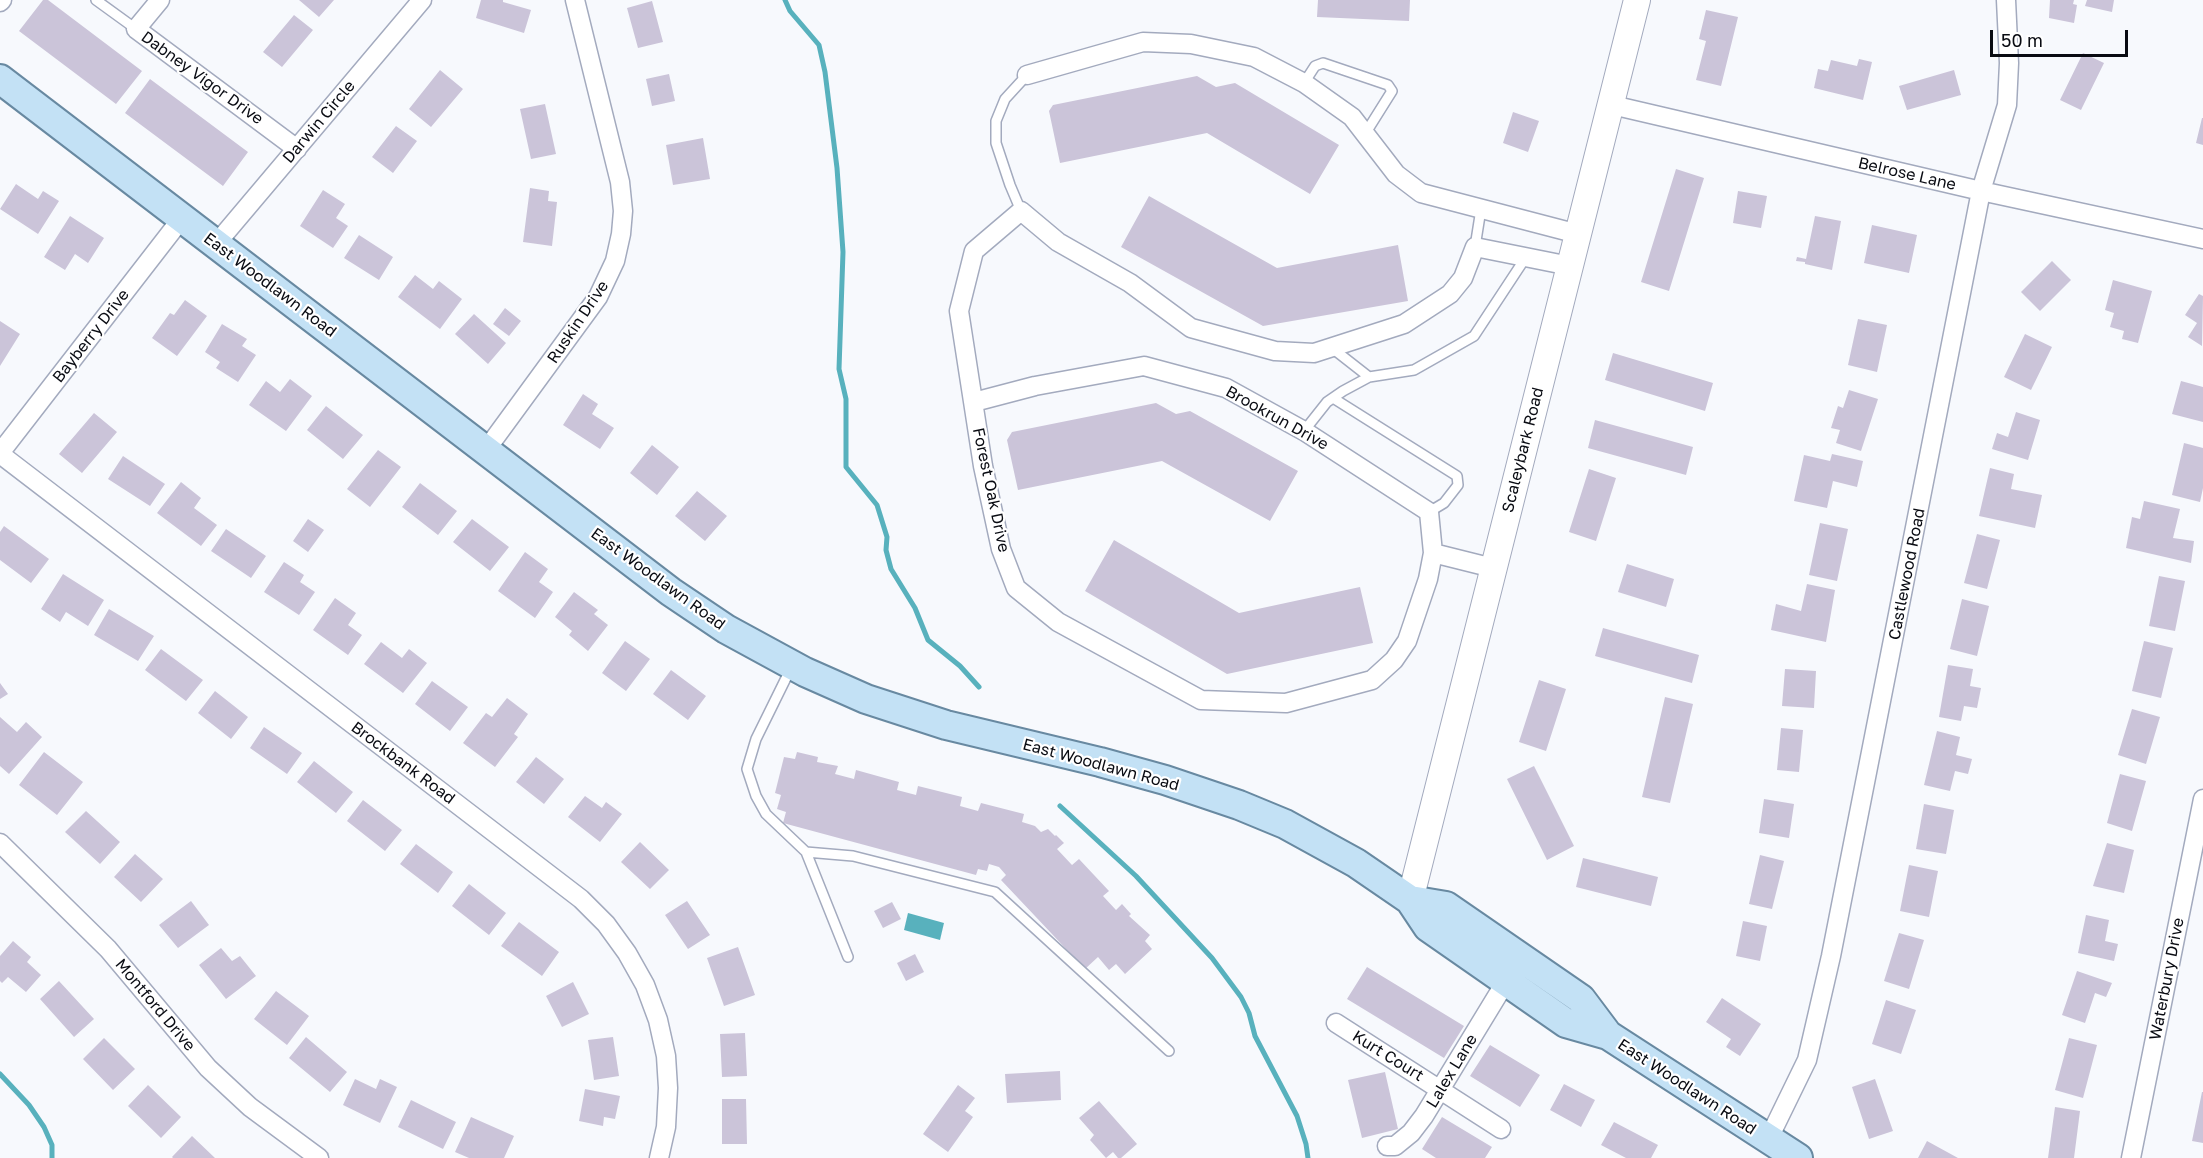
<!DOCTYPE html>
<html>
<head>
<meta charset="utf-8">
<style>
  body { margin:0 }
  #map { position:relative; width:2203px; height:1158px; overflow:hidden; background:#f7f9fd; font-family:"Golos Text",sans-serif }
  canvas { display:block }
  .scale { position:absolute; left:1990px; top:30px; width:138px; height:27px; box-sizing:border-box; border:3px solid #090b12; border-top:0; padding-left:8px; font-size:18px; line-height:21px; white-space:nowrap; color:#090b12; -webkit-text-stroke:4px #fff; paint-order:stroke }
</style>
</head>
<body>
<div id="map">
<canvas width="2203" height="1158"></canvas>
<div class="scale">50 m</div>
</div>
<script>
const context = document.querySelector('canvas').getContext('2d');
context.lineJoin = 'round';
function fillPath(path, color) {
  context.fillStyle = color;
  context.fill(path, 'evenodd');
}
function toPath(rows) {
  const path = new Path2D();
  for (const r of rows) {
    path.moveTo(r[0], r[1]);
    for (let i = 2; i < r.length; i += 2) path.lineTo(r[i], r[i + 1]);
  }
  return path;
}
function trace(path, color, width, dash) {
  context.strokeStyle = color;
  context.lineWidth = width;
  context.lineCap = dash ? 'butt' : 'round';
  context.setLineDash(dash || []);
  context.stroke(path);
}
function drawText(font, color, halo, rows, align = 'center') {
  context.font = font + ' "Golos Text",sans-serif';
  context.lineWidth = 4.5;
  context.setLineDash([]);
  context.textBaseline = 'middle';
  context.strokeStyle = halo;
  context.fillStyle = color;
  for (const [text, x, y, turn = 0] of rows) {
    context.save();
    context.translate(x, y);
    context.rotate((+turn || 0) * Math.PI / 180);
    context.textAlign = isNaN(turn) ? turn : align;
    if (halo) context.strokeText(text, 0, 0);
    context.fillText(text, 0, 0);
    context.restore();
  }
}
fillPath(toPath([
  [908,913,944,923,940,940,904,930]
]), '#58b1bd');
trace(toPath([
  [785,0,790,11,819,45,825,72,837,168,843,252,839,369,846,399,846,467,877,505,887,537,886,550,891,569,915,608,928,640,960,666,979,687],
  [1060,806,1136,876,1212,958,1241,997,1249,1013,1255,1036,1297,1116,1306,1144,1308,1158],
  [0,1074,29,1105,44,1127,52,1145,52,1158]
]), '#58b1bd', 5);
fillPath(toPath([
  [43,0,48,0,142,71,116,104,19,31],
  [299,0,334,0,319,17],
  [481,0,503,0,503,2,531,10,524,33,476,18],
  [1318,0,1410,0,1409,21,1317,17],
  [2050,0,2074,0,2073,4,2077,5,2074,23,2049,18],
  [2087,0,2114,0,2112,12,2085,6],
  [652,1,663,42,638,48,627,8],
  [1706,10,1738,17,1721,86,1696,80,1706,41,1699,39],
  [294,15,313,30,282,67,263,52],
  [2083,53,2104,63,2081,110,2060,100],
  [1859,59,1872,62,1863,100,1814,88,1818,69,1828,71,1831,60,1857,66],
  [440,70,463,89,431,127,409,109],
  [1954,70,1961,95,1907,110,1899,86],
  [669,74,675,101,652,106,646,79],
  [1197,76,1216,87,1235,83,1339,145,1310,194,1207,133,1060,163,1049,111,1053,105],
  [150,79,248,152,223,186,125,113],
  [545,104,556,154,531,159,520,109],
  [1513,112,1539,121,1528,152,1503,143],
  [2202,118,2203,118,2203,145,2196,143],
  [396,126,417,141,393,173,372,157],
  [703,138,710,179,673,185,666,145],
  [1676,169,1704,178,1669,291,1641,282],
  [16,184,38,199,43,191,59,201,38,234,0,209],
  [530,188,549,191,548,201,557,202,552,246,523,242],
  [323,190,345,204,336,218,348,226,333,248,300,226],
  [1738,191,1767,196,1761,228,1733,223],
  [1149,196,1277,268,1398,245,1408,301,1263,326,1121,247],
  [70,216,104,238,88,263,75,254,65,270,44,257],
  [1815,216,1841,221,1832,270,1805,264,1805,262,1796,261,1797,257,1806,259],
  [1872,225,1917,235,1909,273,1864,263],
  [359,235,393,257,379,280,344,258],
  [2052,261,2071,280,2040,311,2021,292],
  [415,275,433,289,439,281,462,299,440,329,398,297],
  [2113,280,2152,291,2138,343,2122,339,2124,331,2110,327,2114,313,2105,310],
  [2199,294,2203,296,2202,346,2188,337,2197,323,2185,315],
  [185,300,207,316,177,356,152,338,170,313,174,315],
  [505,308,521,321,509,336,493,324],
  [474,314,506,343,488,364,455,334],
  [1858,319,1887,325,1877,372,1848,365],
  [0,321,20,334,0,366],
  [222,324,247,339,242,346,256,355,238,382,216,368,220,362,205,352],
  [2025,334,2052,347,2031,390,2004,377],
  [1613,353,1713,383,1705,411,1605,380],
  [290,379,312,396,286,431,249,405,266,381,280,392],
  [2181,381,2203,387,2203,422,2172,414],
  [1849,390,1878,399,1861,451,1836,443,1840,430,1831,428,1838,406,1843,408],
  [583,394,598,404,592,414,614,428,600,449,563,425],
  [1156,403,1176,414,1190,411,1298,471,1270,521,1162,461,1018,490,1007,440,1012,432],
  [326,406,363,435,343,459,307,430],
  [2016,412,2040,420,2028,460,1992,449,1997,433,2008,437],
  [94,413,117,432,82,473,59,454],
  [1595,420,1693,447,1686,475,1588,448],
  [2184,443,2203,448,2203,488,2200,502,2172,495],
  [652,445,679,467,657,495,630,473],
  [378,450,401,467,370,507,347,489],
  [1832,454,1863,461,1857,487,1833,481,1827,508,1794,501,1804,455,1830,461],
  [123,456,165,484,150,506,108,479],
  [1990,468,2014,474,2011,489,2042,495,2035,528,1979,516],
  [1589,469,1616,478,1596,541,1569,532],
  [181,482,201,498,194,508,217,525,201,546,157,513],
  [420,483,457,511,438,535,402,507],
  [697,491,727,516,705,541,675,516],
  [2144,501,2180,509,2173,538,2194,541,2191,563,2126,548,2132,517,2140,519],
  [308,519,324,530,308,552,293,541],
  [472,519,509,547,490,571,453,542],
  [1820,523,1848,529,1837,581,1809,575],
  [4,526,49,559,31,583,0,560,0,532],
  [226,529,266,556,251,578,211,551],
  [1977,534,2000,540,1987,589,1964,583],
  [1114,540,1239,613,1360,587,1373,643,1227,674,1085,591],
  [525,552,548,569,539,582,553,592,535,618,498,591],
  [284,562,304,575,300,582,315,592,299,615,264,592],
  [1627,564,1674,579,1666,607,1618,592],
  [63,574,104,600,88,626,66,612,60,622,41,609],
  [2159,576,2185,581,2175,631,2149,626],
  [1807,584,1835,590,1826,642,1771,630,1776,604,1801,611],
  [574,592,598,610,594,614,608,625,588,651,569,635,572,631,555,617],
  [335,598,356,613,348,625,362,635,348,655,313,630],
  [1962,599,1989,606,1977,656,1950,649],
  [109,609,154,636,138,661,94,635],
  [1603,628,1699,655,1692,683,1595,656],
  [625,641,650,659,626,691,602,673],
  [2144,641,2173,648,2161,698,2132,691],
  [381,642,402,658,409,649,427,663,403,693,364,664],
  [161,649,203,680,186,701,145,670],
  [1948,665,1973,669,1970,686,1981,688,1977,708,1964,706,1961,721,1939,717],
  [1785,669,1816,671,1814,708,1782,706],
  [671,670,706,696,688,720,653,694],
  [1539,680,1566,689,1546,751,1519,742],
  [432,681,468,707,450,731,415,704],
  [0,683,8,694,0,699],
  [215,691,248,717,231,739,198,713],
  [1665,697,1693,704,1670,803,1642,797],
  [507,698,528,714,514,734,518,737,495,767,463,743,486,713,492,717],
  [2132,709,2160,717,2146,764,2118,755],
  [0,717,17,732,26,722,42,737,9,774,0,766],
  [264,727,302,753,287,774,250,748],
  [1781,728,1803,730,1799,772,1777,770],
  [1937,731,1960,737,1956,755,1972,759,1968,774,1955,771,1950,791,1924,785],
  [44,752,83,782,57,815,19,785],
  [797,752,818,757,817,762,838,766,835,774,854,779,856,770,899,782,897,790,916,795,918,786,962,797,960,806,978,811,981,803,1024,814,1022,822,1035,826,1041,832,1048,829,1055,836,1056,835,1064,843,1057,849,1072,865,1079,859,1109,891,1103,896,1116,910,1122,904,1131,914,1129,916,1150,935,1145,941,1152,949,1125,974,1116,964,1109,970,1098,957,1085,969,1001,880,1006,875,999,867,989,864,987,871,978,869,976,875,783,823,786,812,777,809,781,795,775,793,784,757,795,759],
  [536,757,564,779,544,804,516,782],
  [314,761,353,792,336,813,297,782],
  [1534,766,1574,846,1547,860,1507,779],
  [2120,774,2146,781,2132,831,2107,823],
  [585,796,602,808,606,802,622,814,600,842,568,817],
  [1764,799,1794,804,1789,838,1759,833],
  [363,800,402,830,385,851,347,821],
  [1924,804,1954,810,1946,854,1916,849],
  [86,811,120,842,100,864,65,832],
  [640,842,669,870,650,889,621,862],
  [2107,843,2134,850,2124,893,2093,886],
  [416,844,453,872,438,893,400,864],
  [135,854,163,879,141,902,114,877],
  [1760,855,1784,861,1772,909,1749,904],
  [1583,858,1658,877,1651,906,1576,887],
  [1909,865,1938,871,1929,917,1900,911],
  [469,884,506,913,489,935,452,906],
  [191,901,209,925,178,948,159,925],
  [687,901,710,935,688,949,665,915],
  [892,902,901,919,883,928,874,911],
  [2086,915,2109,920,2105,941,2118,944,2114,961,2078,953],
  [1743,921,1767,926,1760,961,1736,956],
  [519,922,559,952,542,976,501,946],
  [1899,933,1924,940,1909,989,1884,981],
  [13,941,31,957,27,962,41,975,26,992,8,977,2,983,0,981,0,956],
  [738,947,755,995,724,1006,707,958],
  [221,948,232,961,240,956,256,976,226,999,199,965],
  [915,954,924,972,906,981,897,963],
  [1367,967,1464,1026,1444,1058,1347,999],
  [2077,971,2112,983,2106,997,2095,993,2085,1023,2062,1015],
  [59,981,94,1019,74,1037,40,999],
  [573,982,589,1014,562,1027,546,996],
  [276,991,309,1016,287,1045,254,1019],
  [1722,998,1761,1024,1740,1056,1726,1047,1731,1039,1706,1022],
  [1886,1000,1916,1010,1901,1054,1872,1044],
  [745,1033,747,1076,722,1077,720,1034],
  [306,1037,347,1072,330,1092,289,1058],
  [613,1037,619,1076,594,1080,588,1040],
  [104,1038,135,1069,113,1090,83,1059],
  [2069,1038,2097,1045,2083,1098,2055,1090],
  [1490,1045,1540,1075,1520,1107,1470,1076],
  [1060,1071,1061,1100,1007,1103,1005,1074],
  [1385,1072,1398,1129,1362,1138,1348,1080],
  [355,1079,376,1089,380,1079,397,1087,380,1123,343,1105],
  [1875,1079,1893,1131,1869,1139,1852,1087],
  [1564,1084,1595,1100,1581,1127,1550,1110],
  [148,1085,181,1117,161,1138,128,1106],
  [958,1085,975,1098,965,1111,973,1117,948,1152,923,1134],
  [585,1089,620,1096,615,1119,604,1117,603,1126,579,1121],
  [2202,1092,2203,1092,2203,1143,2192,1141],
  [722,1099,746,1099,747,1144,722,1144],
  [411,1100,456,1122,443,1149,398,1127],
  [1099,1101,1137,1144,1121,1158,1118,1158,1113,1152,1106,1158,1090,1140,1094,1135,1079,1118],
  [2055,1107,2080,1111,2074,1158,2048,1158],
  [471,1117,514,1136,504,1158,469,1158,455,1152],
  [1442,1117,1492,1147,1485,1158,1436,1158,1422,1149],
  [1614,1122,1658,1145,1651,1158,1626,1158,1601,1145],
  [192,1136,215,1158,173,1158,172,1157],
  [1927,1141,1958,1158,1918,1158]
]), '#cbc4d9');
const lane = toPath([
  [96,0,136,29],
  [1304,83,1315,66,1323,63,1388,85,1392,91,1365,134],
  [1021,211,1010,185,996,143,996,121,1005,99,1027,75],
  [1475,247,1481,209],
  [1332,348,1369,377],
  [1333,398,1457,476,1458,485,1444,503,1429,512],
  [1304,431,1327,402,1343,391,1369,377,1414,370,1474,336,1526,257],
  [791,668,756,739,747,769,756,796,766,814,806,852,853,856,995,892,1169,1051],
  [806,852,848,957]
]);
const street = toPath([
  [160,0,136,29,297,149],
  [0,2,2,0],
  [1027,75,1143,42,1191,44,1254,57,1304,83,1352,117,1396,174,1421,193,1578,234],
  [1612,105,1981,191,2203,239],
  [216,244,422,0],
  [974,402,1035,386,1144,366,1226,388,1304,431,1429,512,1433,553,1493,568],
  [486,450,598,297,615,261,621,234,623,211,620,182,575,0],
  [0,453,182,218],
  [0,454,581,899,606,924,627,953,645,985,658,1020,666,1056,668,1088,666,1127,659,1158],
  [1433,553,1428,579,1407,641,1394,660,1372,680,1286,703,1201,700,1058,622,1016,588,1001,549,983,466,959,311,974,251,1021,211,1058,242,1130,283,1191,328,1275,351,1314,353,1404,324,1450,294,1463,278,1475,247,1570,266],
  [0,843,108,949,208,1068,250,1107,319,1158],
  [1336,1023,1501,1129],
  [1768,1140,1807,1060,1831,956,1981,191,2007,105,2009,63,2006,0],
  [1387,1146,1395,1146,1411,1133,1424,1116,1505,983],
  [2131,1158,2203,799]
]);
const secondary = toPath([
  [1410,900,1637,0]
]);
const primary = toPath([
  [0,79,671,592,726,629,805,672,866,699,946,725,1100,762,1165,780,1239,805,1285,824,1356,863,1410,900,1428,927,1566,1023,1608,1035,1798,1158],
  [1410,900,1446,906,1581,999,1608,1035]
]);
trace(lane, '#a3aabe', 12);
trace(street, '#a3aabe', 21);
trace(secondary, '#a3aabe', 28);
trace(primary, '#6889a1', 32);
trace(lane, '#fff', 9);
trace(street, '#fff', 18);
trace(secondary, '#fff', 26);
trace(primary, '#c3e1f5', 28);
drawText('16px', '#090b12', '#fff', [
  ["Dabney Vigor Drive",202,78,36],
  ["Darwin Circle",319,122,-50],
  ["Belrose Lane",1907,174,13],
  ["East Woodlawn Road",270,285,37],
  ["Ruskin Drive",578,322,-56],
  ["Bayberry Drive",91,336,-52],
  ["Brookrun Drive",1277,418,29],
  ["Scaleybark Road",1523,450,-76],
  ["Forest Oak Drive",991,490,78],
  ["Castlewood Road",1907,574,-79],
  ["East Woodlawn Road",658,579,36],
  ["Brockbank Road",403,763,37],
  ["East Woodlawn Road",1101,765,15],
  ["Waterbury Drive",2167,979,-79],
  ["Montford Drive",155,1005,50],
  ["Kurt Court",1388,1056,32],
  ["Lalex Lane",1452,1071,-59],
  ["East Woodlawn Road",1687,1087,33]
]);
</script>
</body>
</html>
